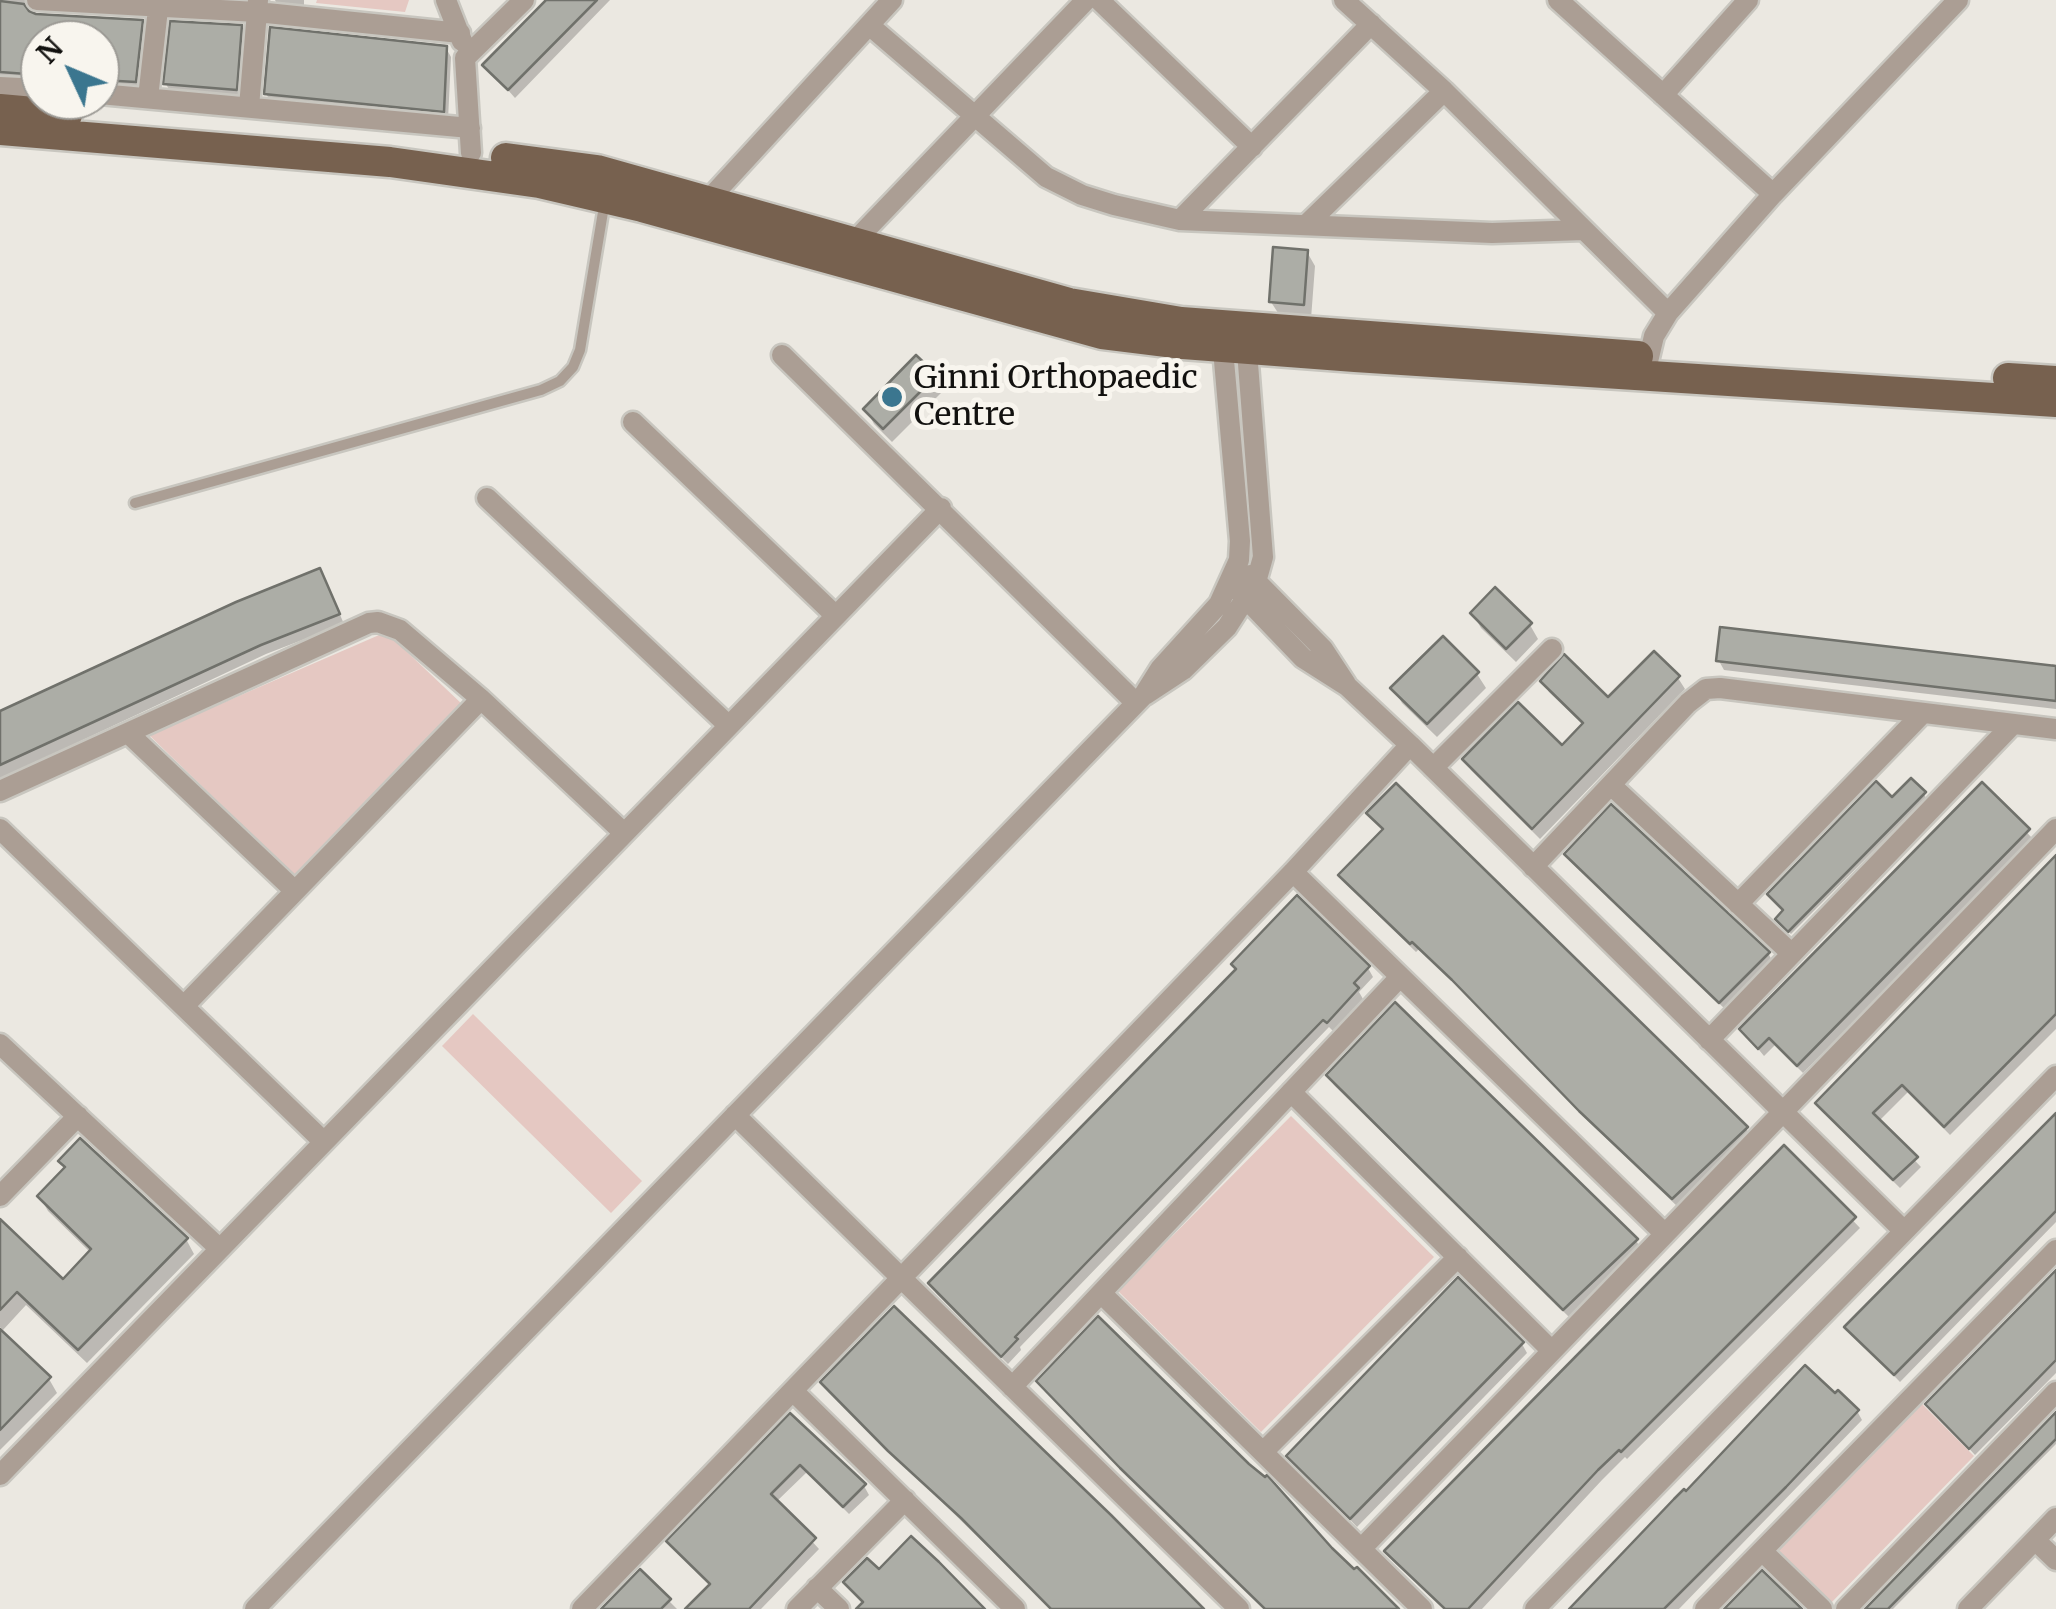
<!DOCTYPE html>
<html>
<head>
<meta charset="utf-8">
<style>
  body { margin:0 }
  #map { position:relative; width:2056px; height:1609px; overflow:hidden; background:#ebe8e1; font-family:Merriweather,serif }
  canvas { display:block }
  .north { position:absolute; left:20px; top:20px; width:100px; height:100px; box-sizing:border-box; background:#f8f5ee; border:2px solid #9c9a95; border-radius:50%; rotate:314deg; font-size:28px; font-weight:700; line-height:40px; text-align:center; color:#12110f }
  .north::after { content:''; display:block; margin:auto; width:35px; height:45px; background:#3b768f; clip-path:polygon(50% 0,100% 100%,50% 72%,0 100%) }
</style>
</head>
<body>
<div id="map">
<canvas width="2056" height="1609"></canvas>
<div class="north">N</div>
</div>
<script>
const context = document.querySelector('canvas').getContext('2d');
context.lineJoin = 'round';
function fillPath(path, color) {
  context.fillStyle = color;
  context.fill(path, 'evenodd');
}
function toPath(rows) {
  const path = new Path2D();
  for (const r of rows) {
    path.moveTo(r[0], r[1]);
    for (let i = 2; i < r.length; i += 2) path.lineTo(r[i], r[i + 1]);
  }
  return path;
}
function trace(path, color, width, dash) {
  context.strokeStyle = color;
  context.lineWidth = width;
  context.lineCap = dash ? 'butt' : 'round';
  context.setLineDash(dash || []);
  context.stroke(path);
}
function drawText(font, color, halo, rows, align = 'center') {
  context.font = font + ' Merriweather,serif';
  context.lineWidth = 10;
  context.setLineDash([]);
  context.textBaseline = 'middle';
  context.strokeStyle = halo;
  context.fillStyle = color;
  for (const [text, x, y, turn = 0] of rows) {
    context.save();
    context.translate(x, y);
    context.rotate((+turn || 0) * Math.PI / 180);
    context.textAlign = isNaN(turn) ? turn : align;
    if (halo) context.strokeText(text, 0, 0);
    context.fillText(text, 0, 0);
    context.restore();
  }
}
fillPath(toPath([
  [317,0,409,0,405,12,316,3],
  [386,632,463,705,296,877,149,735],
  [473,1014,642,1181,611,1213,442,1046],
  [1291,1116,1434,1257,1261,1432,1118,1291],
  [1921,1403,1974,1456,1831,1603,1777,1551]
]), '#e5c8c2');
fillPath(toPath([
  [0,0,32,0,29,12,34,16,141,22,147,31,139,92,100,88,100,40,40,40,40,83,0,84],
  [275,0,304,0,304,11,279,8],
  [549,0,610,0,515,98,486,65],
  [241,27,246,36,241,98,171,93,166,84],
  [446,48,451,57,448,120,272,103,266,94],
  [1307,252,1315,266,1311,319,1280,316,1271,302],
  [935,376,943,391,892,442,874,424,866,409],
  [325,580,344,624,266,654,0,779,0,714],
  [1473,614,1530,625,1538,639,1516,662,1481,628],
  [1443,640,1477,674,1486,688,1437,737,1402,703,1394,689],
  [1719,661,2052,668,2052,664,2056,665,2056,709,1724,670],
  [1678,678,1685,689,1540,839,1471,770,1465,759,1562,749,1584,726,1549,692,1543,681,1608,701],
  [1982,786,2034,840,1803,1073,1775,1045,1764,1056,1742,1029],
  [1924,794,1926,798,1791,934,1780,923,1892,801],
  [1369,813,1746,1128,1751,1137,1678,1207,1587,1120,1460,989,1419,949,1416,952,1346,884,1341,875,1384,832],
  [1568,854,1768,953,1773,962,1726,1010,1573,863],
  [2056,860,2056,1029,1950,1135,1908,1092,1878,1122,1921,1167,1900,1188,1823,1112,1818,1103],
  [1368,968,1373,977,1359,992,1363,999,1333,1031,1329,1027,1020,1347,1021,1350,1008,1364,936,1293,931,1284],
  [1395,1006,1636,1241,1642,1249,1569,1317,1334,1085,1329,1076],
  [2056,1114,2056,1222,1900,1382,1847,1327],
  [1784,1148,1860,1228,1627,1459,1625,1457,1602,1480,1482,1609,1444,1609,1392,1560,1387,1551],
  [61,1161,186,1239,194,1254,87,1363,26,1305,3,1330,0,1327,0,1225,63,1283,91,1253,48,1211,40,1197,66,1169],
  [2056,1271,2056,1373,1975,1455,1928,1404],
  [1522,1344,1527,1353,1357,1527,1289,1456],
  [0,1347,49,1379,57,1393,0,1450],
  [824,1382,1200,1609,1051,1609,829,1391],
  [1835,1397,1857,1411,1862,1420,1679,1609,1574,1609],
  [2056,1415,2056,1444,1893,1609,1869,1609],
  [791,1416,864,1486,869,1495,849,1514,807,1472,776,1502,819,1549,761,1609,688,1609,711,1586,670,1542],
  [640,1572,677,1609,605,1609]
]), '#0003');
const building = toPath([
  [546,0,597,0,508,90,482,65,546,0],
  [0,1,24,4,29,11,36,14,143,20,136,82,100,80,100,40,40,39,40,75,0,72,0,1],
  [170,21,242,25,237,90,163,84,170,21],
  [270,27,447,46,444,112,264,94,270,27],
  [1273,247,1308,250,1304,305,1269,302,1273,247],
  [916,355,937,375,883,429,863,409,916,355],
  [320,568,340,614,261,645,0,765,0,711,236,602,320,568],
  [1495,587,1532,623,1506,649,1470,613,1495,587],
  [1720,627,2056,666,2056,701,1716,661,1720,627],
  [1443,636,1479,672,1427,724,1390,688,1443,636],
  [1654,651,1680,676,1532,829,1462,759,1518,702,1562,745,1583,723,1540,681,1564,654,1608,697,1654,651],
  [1911,778,1926,792,1788,932,1775,919,1783,910,1767,894,1876,781,1892,797,1911,778],
  [1982,782,2030,829,1797,1066,1769,1038,1758,1049,1739,1029,1982,782],
  [1396,783,1748,1127,1672,1199,1579,1111,1452,980,1412,942,1410,944,1338,875,1383,829,1366,813,1396,783],
  [1611,804,1770,952,1719,1003,1564,854,1611,804],
  [2056,855,2056,1014,1944,1127,1902,1085,1873,1113,1918,1157,1893,1180,1815,1103,2056,855],
  [1297,895,1370,966,1354,983,1359,988,1327,1023,1323,1020,1088,1261,1015,1337,1018,1339,1001,1357,928,1283,1236,969,1231,964,1297,895],
  [1395,1002,1638,1239,1563,1310,1326,1075,1395,1002],
  [2056,1113,2056,1211,1894,1375,1844,1327,2056,1113],
  [80,1138,188,1238,78,1350,17,1292,0,1310,0,1219,63,1279,91,1249,37,1196,65,1167,58,1161,80,1138],
  [1784,1145,1856,1217,1621,1452,1619,1450,1598,1470,1468,1609,1445,1609,1384,1551,1784,1145],
  [2056,1270,2056,1360,1969,1449,1925,1404,2056,1270],
  [1458,1277,1524,1342,1350,1519,1286,1456,1458,1277],
  [894,1306,1111,1515,1204,1609,1051,1609,961,1518,888,1451,820,1382,894,1306],
  [1098,1316,1249,1464,1265,1477,1267,1475,1332,1548,1354,1569,1357,1567,1399,1609,1265,1609,1120,1468,1036,1381,1098,1316],
  [0,1329,51,1377,0,1430,0,1329],
  [1805,1365,1835,1393,1838,1390,1859,1410,1786,1487,1664,1609,1569,1609,1674,1499,1684,1489,1686,1491,1805,1365],
  [2056,1412,2056,1439,1888,1609,1865,1609,2056,1412],
  [790,1413,866,1484,843,1507,800,1465,771,1494,816,1538,749,1609,685,1609,710,1584,666,1541,790,1413],
  [911,1536,939,1562,985,1609,856,1609,863,1602,843,1582,867,1558,879,1569,911,1536],
  [640,1569,671,1599,661,1609,601,1609,640,1569],
  [1762,1570,1802,1609,1724,1609,1762,1570]
]);
fillPath(building, '#acada6');
trace(building, '#70716b', 2.5);
const lane = toPath([
  [135,503,541,390,560,381,573,367,580,350,605,200]
]);
const street = toPath([
  [37,0,257,12,460,33],
  [446,0,462,41],
  [1099,0,1252,147],
  [1344,0,1444,91,1668,313],
  [1558,0,1773,194],
  [869,25,1046,177,1082,195,1114,205,1180,220,1492,233,1584,230],
  [0,87,40,89],
  [100,94,470,128],
  [1663,95,1748,0],
  [148,98,159,0],
  [249,107,258,0],
  [471,153,465,58,524,0],
  [701,208,892,0],
  [1180,220,1371,24],
  [1306,225,1444,91],
  [854,242,1086,0],
  [782,355,1136,703],
  [1645,374,1654,336,1668,313,1773,194,1958,0],
  [633,422,836,616],
  [487,498,729,726],
  [1250,575,1323,649,1346,684],
  [1231,583,1303,658,1347,686,1410,745,1904,1231],
  [1145,695,1183,670,1227,627,1256,582,1263,557,1246,338],
  [129,734,295,891],
  [1433,768,1552,649],
  [1612,786,1792,954],
  [0,791,369,623,378,622,400,630,481,699,624,833],
  [0,829,324,1142],
  [1533,867,1688,703,1706,689,1720,688,2056,729],
  [1293,872,1665,1234],
  [1738,904,1921,715],
  [184,1006,481,699],
  [1709,1040,2013,724],
  [0,1044,220,1249],
  [1291,1092,1552,1351],
  [735,1115,1239,1609],
  [0,1196,78,1116],
  [1101,1293,1422,1609],
  [1012,1387,1400,977],
  [793,1391,1015,1609],
  [1263,1452,1458,1257],
  [0,1475,941,508],
  [2035,1540,2056,1560],
  [1361,1549,2056,829],
  [1762,1551,1822,1609],
  [817,1588,839,1609],
  [255,1609,1143,696,1160,669,1219,604,1239,560,1240,541,1222,338],
  [582,1609,1293,872,1410,745],
  [797,1609,905,1500],
  [1535,1609,2056,1076],
  [1705,1609,2056,1250],
  [1846,1609,2056,1392],
  [1968,1609,2056,1518]
]);
const primary = toPath([
  [0,109,67,115],
  [0,130,390,162,539,183,642,207,1102,334,1183,344,1355,357,2056,402],
  [506,158,597,170,1069,303,1181,322,1638,356],
  [2008,378,2056,381]
]);
trace(lane, '#c8c6bf', 15);
trace(street, '#c8c6bf', 25);
trace(primary, '#c8c6bf', 35);
trace(lane, '#ab9e94', 10);
trace(street, '#ab9e94', 20);
trace(primary, '#77614f', 30);
for (const [x, y, r, color] of [
  [892,397,12,"#3b768f"]
]) {
  const dot = new Path2D();
  dot.arc(x, y, r, 0, 2 * Math.PI);
  context.fillStyle = color;
  context.fill(dot);
  trace(dot, '#f8f5ee', 4);
}
drawText('32px', '#12110f', '#f8f5ee', [
  ["Ginni Orthopaedic",914,379],
  ["Centre",914,416]
], 'left');
</script>
</body>
</html>
